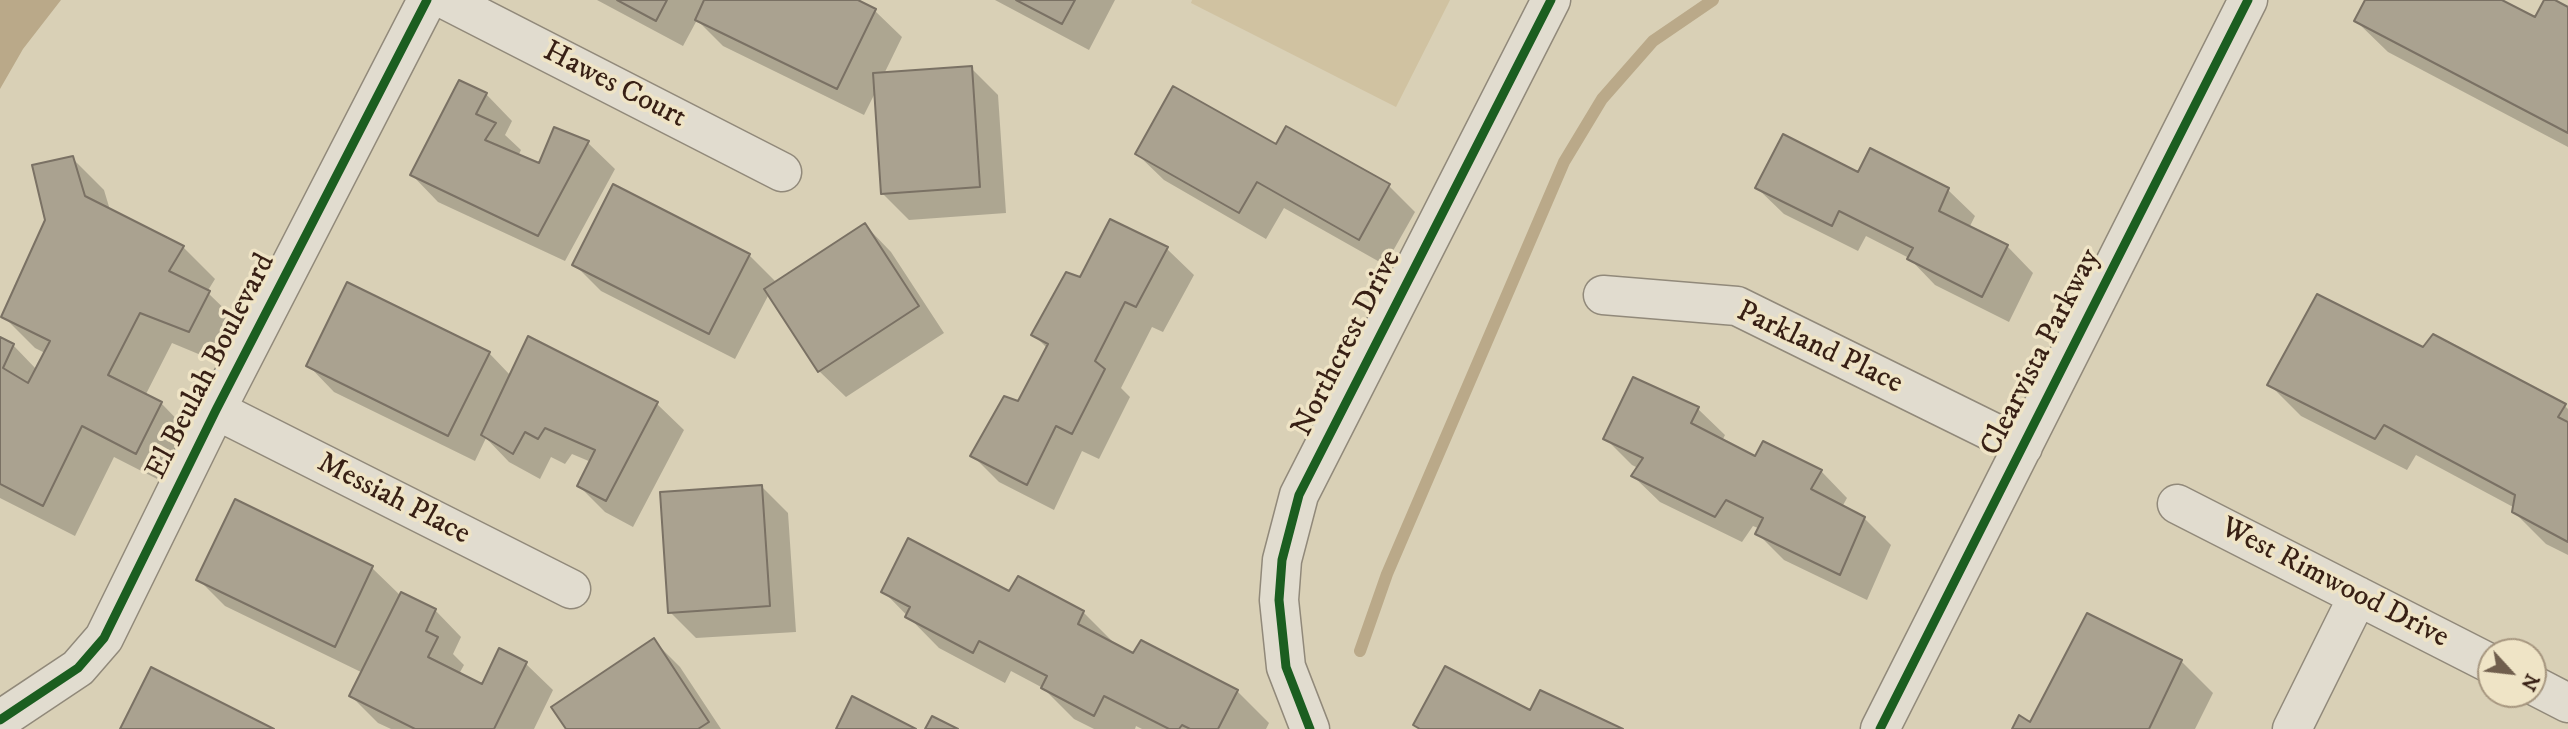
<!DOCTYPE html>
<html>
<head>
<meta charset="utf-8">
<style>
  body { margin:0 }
  #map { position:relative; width:2568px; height:729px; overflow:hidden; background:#d9d0b6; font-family:"IM FELL DW Pica",serif }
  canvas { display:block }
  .north { position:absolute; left:2477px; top:638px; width:70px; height:70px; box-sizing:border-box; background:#efe4c6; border:2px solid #a6967f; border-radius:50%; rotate:117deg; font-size:19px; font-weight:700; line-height:28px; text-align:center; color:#382015 }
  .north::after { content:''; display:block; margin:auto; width:24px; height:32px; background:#705e4d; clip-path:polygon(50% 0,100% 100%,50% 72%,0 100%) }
</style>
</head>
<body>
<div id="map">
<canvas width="2568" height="729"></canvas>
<div class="north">N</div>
</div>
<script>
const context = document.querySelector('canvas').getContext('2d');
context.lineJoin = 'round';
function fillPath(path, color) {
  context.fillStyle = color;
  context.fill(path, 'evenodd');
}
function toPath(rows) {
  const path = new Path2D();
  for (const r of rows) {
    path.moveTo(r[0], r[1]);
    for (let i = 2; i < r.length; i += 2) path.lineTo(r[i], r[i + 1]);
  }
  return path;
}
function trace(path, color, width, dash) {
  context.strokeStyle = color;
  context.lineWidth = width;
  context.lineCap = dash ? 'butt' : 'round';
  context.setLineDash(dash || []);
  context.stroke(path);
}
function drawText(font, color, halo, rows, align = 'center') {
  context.font = font + ' "IM FELL DW Pica",serif';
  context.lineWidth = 7;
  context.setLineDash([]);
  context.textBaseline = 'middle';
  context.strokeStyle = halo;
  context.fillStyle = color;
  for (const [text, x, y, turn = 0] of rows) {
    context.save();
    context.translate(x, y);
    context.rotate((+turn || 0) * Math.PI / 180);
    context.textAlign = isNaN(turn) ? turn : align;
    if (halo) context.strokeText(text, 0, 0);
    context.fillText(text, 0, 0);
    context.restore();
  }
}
fillPath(toPath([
  [1192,0,1450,0,1396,107,1191,3]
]), '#d0c2a1');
fillPath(toPath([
  [0,0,61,0,23,49,0,89]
]), '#baa989');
fillPath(toPath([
  [597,0,854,0,875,11,902,37,884,74,971,68,998,95,1006,213,909,220,882,193,876,91,864,115,723,46,697,20,683,46],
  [995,0,1115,0,1089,50],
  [2367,0,2498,0,2535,19,2546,0,2551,0,2568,9,2568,147,2388,52,2356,21],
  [486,94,512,121,505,135,521,150,518,156,540,165,555,129,588,143,615,169,565,261,438,202,412,175],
  [1276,146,1389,186,1415,212,1385,265,1284,208,1266,239,1164,180,1137,154],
  [72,158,104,190,110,210,183,247,215,279,207,292,240,324,220,363,172,343,145,396,161,403,192,435,167,484,114,457,75,536,0,498,0,339,13,345,37,370,45,353,35,348,3,316],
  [1859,174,1948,190,1975,216,1969,228,2007,246,2033,273,2009,322,1935,285,1909,258,1866,236,1858,251,1784,214,1757,188],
  [1111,221,1167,249,1194,275,1163,332,1152,327,1121,388,1130,397,1099,459,1082,451,1054,510,999,482,972,455,1018,403,1047,348,1034,335,1081,279],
  [865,225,891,252,944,333,846,397,819,371,769,294,735,359,601,291,574,264,749,255,777,283],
  [529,338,657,404,684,430,633,527,605,512,579,486,591,462,572,454,565,464,551,457,540,479,509,462,486,438,475,461,334,392,308,365,489,353,511,376],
  [2424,350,2565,406,2568,409,2568,555,2546,544,2514,512,2515,508,2416,455,2407,470,2301,416,2270,385],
  [1634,380,1698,409,1725,435,1722,441,1756,458,1821,471,1847,498,1842,507,1864,518,1891,545,1867,600,1784,560,1757,533,1760,529,1753,526,1742,542,1660,502,1633,476,1638,468,1632,465,1605,438],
  [761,486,788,513,796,632,696,638,670,612],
  [236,501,372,568,401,596,435,610,461,637,453,654,464,665,459,674,483,686,500,651,526,664,553,690,534,729,391,729,378,723,351,696,363,673,225,606,198,579],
  [883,591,1010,594,1083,612,1115,644,1134,655,1237,691,1269,723,1266,729,1142,729,1136,726,1135,729,1094,729,1074,719,1043,688,1011,671,1005,683,939,648],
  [654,641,680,667,721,729,568,729],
  [2181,661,2213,693,2195,729,2014,729]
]), '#0003');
trace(toPath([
  [1360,651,1387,574,1564,162,1602,99,1653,41,1713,0]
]), '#baa989', 12);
const building = toPath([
  [617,0,667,0,656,21,617,0],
  [704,0,858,0,876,9,837,89,695,20,704,0],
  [1016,0,1075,0,1062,24,1016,0],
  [2365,0,2502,0,2535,17,2544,0,2555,0,2568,7,2568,133,2354,21,2365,0],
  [972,66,980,187,881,194,873,73,972,66],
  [459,80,487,93,476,114,496,123,485,140,539,163,554,127,589,141,538,236,410,175,459,80],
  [1173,86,1276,144,1286,126,1390,184,1359,240,1257,182,1239,213,1135,154,1173,86],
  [1783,134,1858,172,1870,148,1949,188,1939,211,2008,245,1982,297,1907,259,1913,248,1839,211,1832,226,1755,188,1783,134],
  [73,156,85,196,184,246,169,271,210,291,189,332,140,313,108,375,162,402,136,454,82,426,43,506,0,484,0,337,14,344,3,368,28,383,50,341,1,317,45,220,32,165,73,156],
  [613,184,750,254,709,334,572,265,613,184],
  [1110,219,1168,247,1136,307,1125,302,1095,361,1105,369,1072,434,1056,426,1027,485,970,456,1004,396,1018,401,1048,344,1031,335,1066,272,1080,277,1110,219],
  [865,223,919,306,818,372,764,289,865,223],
  [347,282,490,352,448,436,306,366,347,282],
  [2317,294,2423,347,2433,334,2566,404,2558,417,2568,422,2568,542,2512,512,2515,495,2384,425,2375,439,2267,385,2317,294],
  [528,336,658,402,606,501,577,486,595,450,545,428,538,439,525,432,513,454,481,435,528,336],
  [1633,377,1699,407,1691,423,1755,456,1763,441,1822,470,1811,489,1865,517,1840,575,1755,534,1763,518,1726,500,1715,517,1631,476,1643,458,1603,439,1633,377],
  [762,485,770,606,668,613,660,492,762,485],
  [235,499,373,566,335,647,196,580,235,499],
  [908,538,1009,591,1018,576,1084,611,1078,624,1133,653,1141,640,1238,690,1218,729,1190,729,1182,725,1179,729,1169,729,1104,696,1094,716,1041,688,1047,676,979,641,973,653,905,617,910,607,881,592,908,538],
  [401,592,436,609,426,631,438,637,428,657,482,684,499,648,527,662,494,729,415,729,349,696,401,592],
  [2087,613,2182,660,2149,729,2012,729,2019,715,2030,722,2087,613],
  [654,638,709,722,698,729,566,729,551,707,654,638],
  [1445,666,1530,710,1540,690,1623,729,1420,729,1413,725,1445,666],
  [151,667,274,729,120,729,151,667],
  [852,696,916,729,836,729,852,696],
  [932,716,958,729,925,729,932,716]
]);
fillPath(building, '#aaa290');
trace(building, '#7a7164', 2);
const minor = toPath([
  [446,0,782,172],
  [1603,295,1737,306,2023,447],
  [216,410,571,589],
  [2177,504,2491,664],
  [2533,685,2568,703],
  [0,720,78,668,104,638,216,410,427,0],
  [1310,729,1286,667,1279,600,1282,560,1299,495,1551,0],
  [1880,729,2248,0],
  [2292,729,2358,596]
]);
trace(minor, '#91897a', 41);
trace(minor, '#e1dccf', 38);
trace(toPath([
  [0,720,78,668,104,638,216,410,427,0],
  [1310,729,1286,667,1279,600,1282,560,1299,495,1551,0],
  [1880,729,2248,0]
]), '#1b5e20', 9);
drawText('30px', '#382015', '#efe4c6', [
  ["Hawes Court",614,86,27],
  ["Northcrest Drive",1348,344,-63],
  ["Parkland Place",1819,349,25],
  ["Clearvista Parkway",2042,353,-63],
  ["El Beulah Boulevard",212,367,-63],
  ["Messiah Place",393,500,27],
  ["West Rimwood Drive",2334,584,27]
]);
</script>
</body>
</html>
